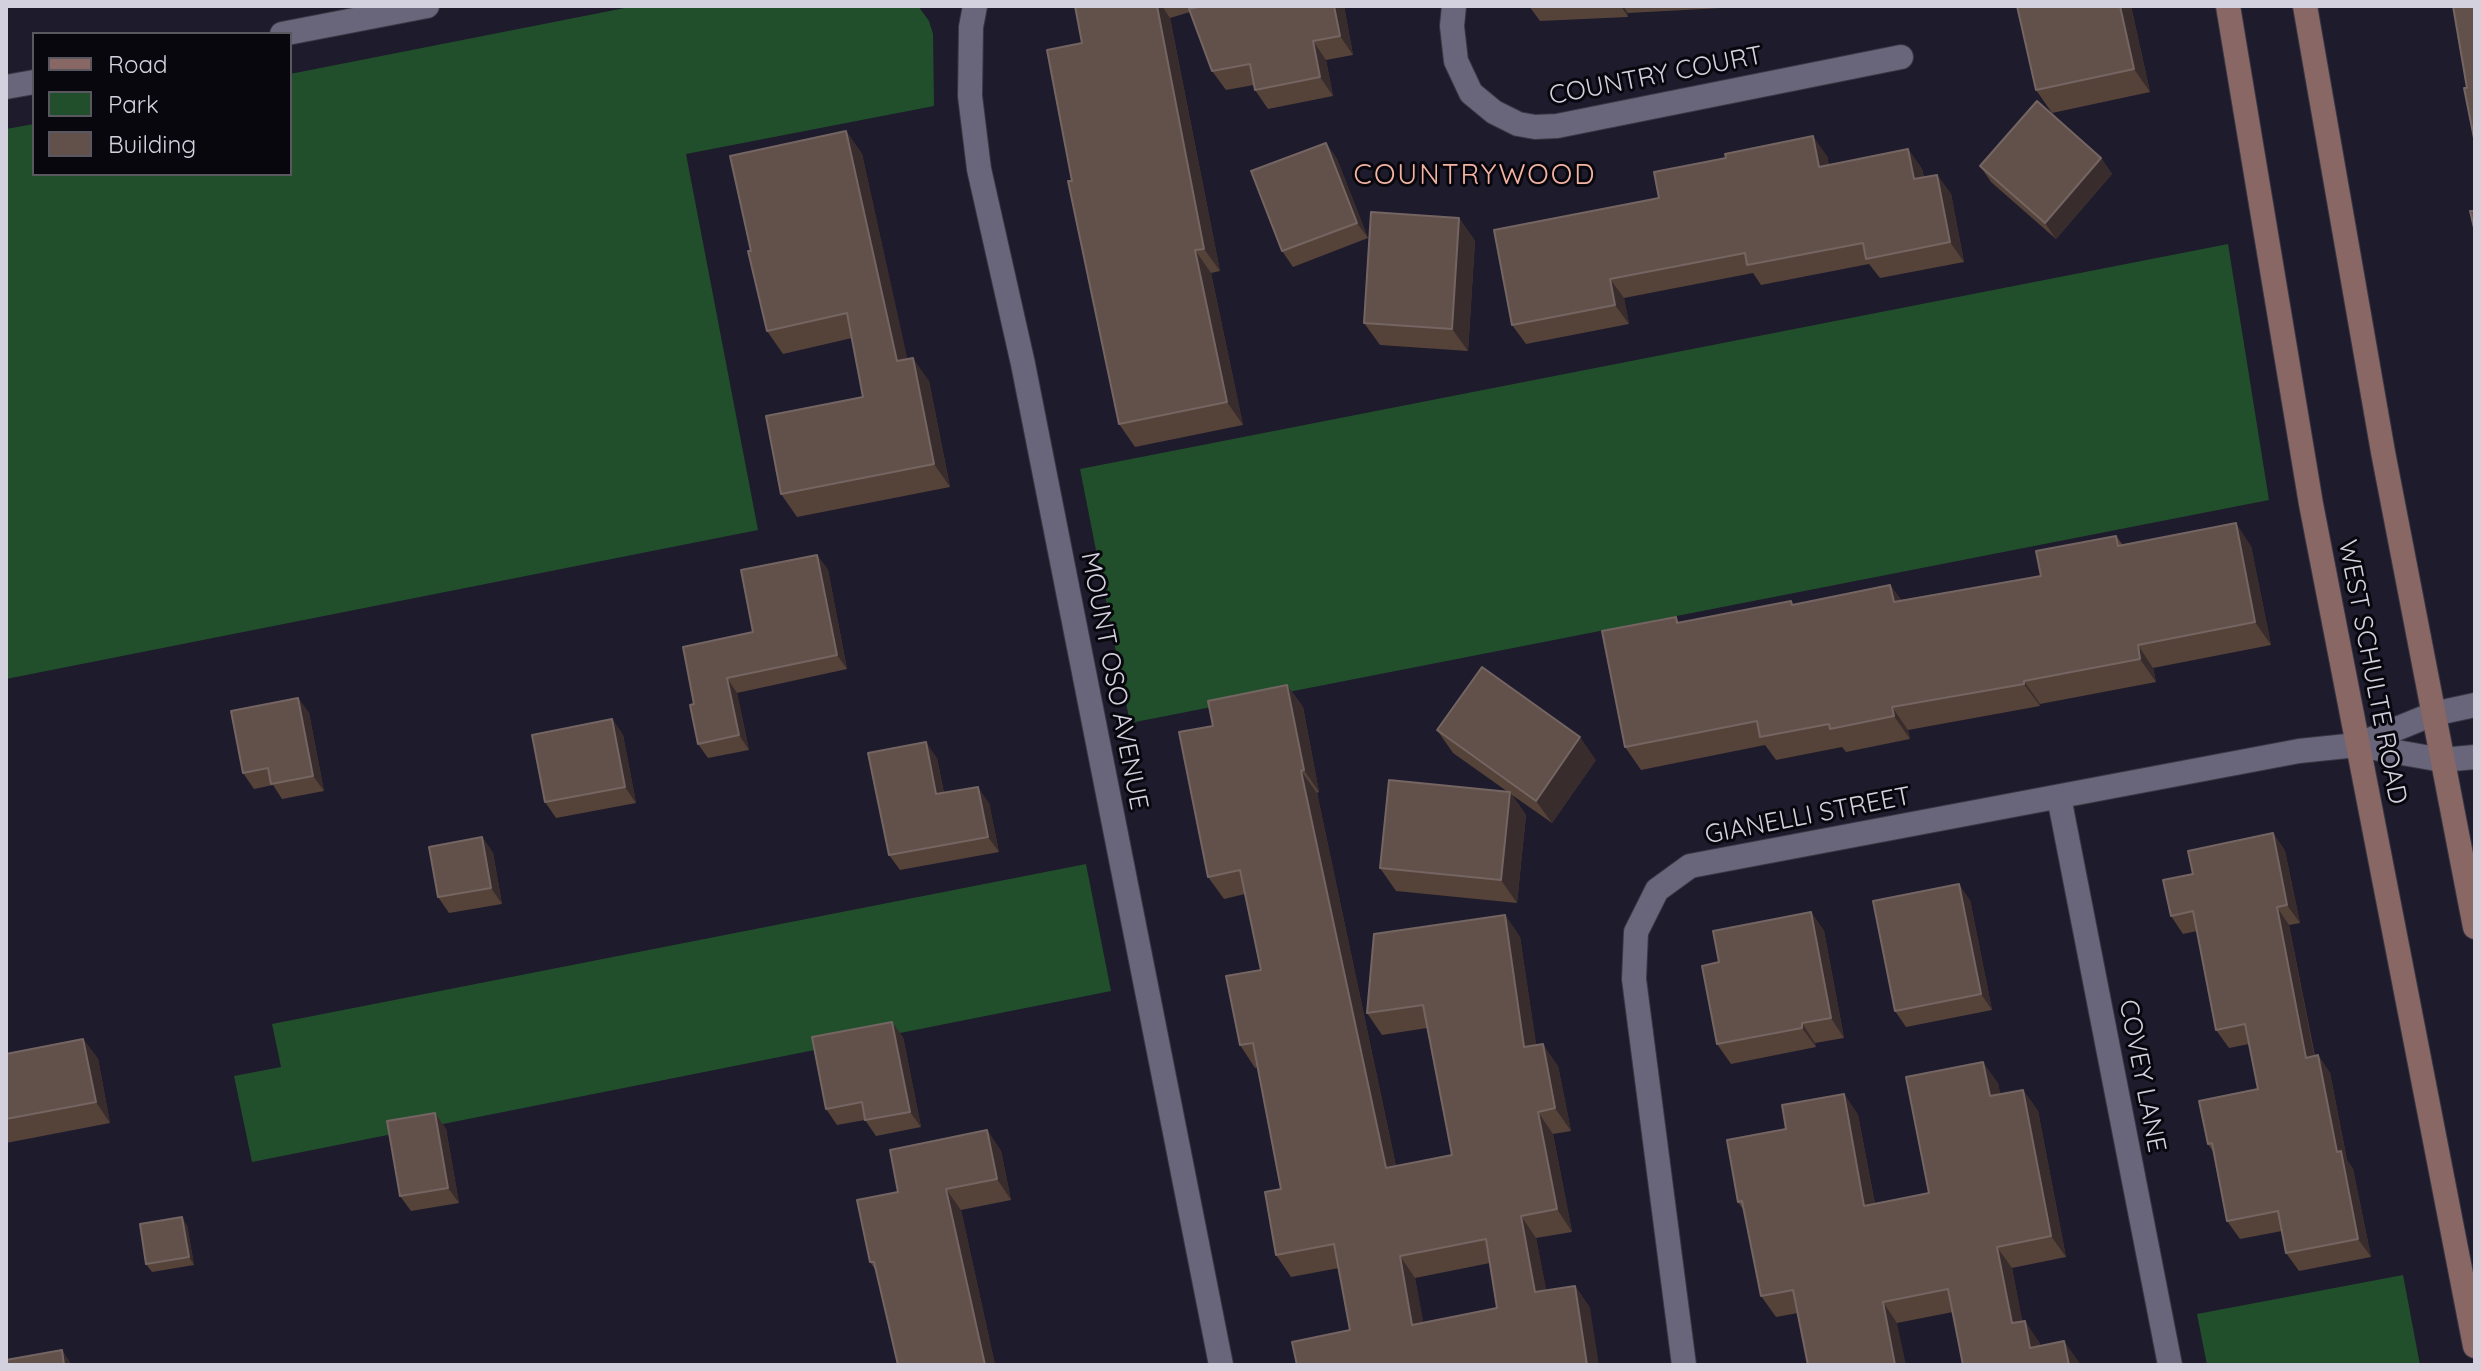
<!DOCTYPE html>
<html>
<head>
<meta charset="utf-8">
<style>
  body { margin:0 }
  #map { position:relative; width:2481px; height:1371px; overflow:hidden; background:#1e1b2c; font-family:Quicksand,sans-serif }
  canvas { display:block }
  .frame { position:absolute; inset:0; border:8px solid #d3d1dd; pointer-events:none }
  .legend { position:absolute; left:32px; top:32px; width:260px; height:144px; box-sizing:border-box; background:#08070e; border:2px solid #595861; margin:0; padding:10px 14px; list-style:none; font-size:24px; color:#d3d1dd }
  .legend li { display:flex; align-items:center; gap:16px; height:40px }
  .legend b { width:40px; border:2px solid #595861 }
</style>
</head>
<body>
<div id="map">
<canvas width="2481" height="1371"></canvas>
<div class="frame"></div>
<ul class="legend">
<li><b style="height:10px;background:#896765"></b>Road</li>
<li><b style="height:22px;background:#214f2b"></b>Park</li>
<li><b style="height:22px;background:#62514b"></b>Building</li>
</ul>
</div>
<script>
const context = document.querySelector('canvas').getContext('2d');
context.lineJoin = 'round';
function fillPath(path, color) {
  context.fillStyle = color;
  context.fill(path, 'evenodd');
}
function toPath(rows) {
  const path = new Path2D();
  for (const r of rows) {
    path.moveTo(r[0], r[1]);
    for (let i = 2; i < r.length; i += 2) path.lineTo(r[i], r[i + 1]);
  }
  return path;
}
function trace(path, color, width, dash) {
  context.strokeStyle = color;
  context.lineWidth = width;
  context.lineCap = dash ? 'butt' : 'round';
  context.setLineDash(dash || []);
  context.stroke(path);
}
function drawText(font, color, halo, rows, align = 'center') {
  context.font = font + ' Quicksand,sans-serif';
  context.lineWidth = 6;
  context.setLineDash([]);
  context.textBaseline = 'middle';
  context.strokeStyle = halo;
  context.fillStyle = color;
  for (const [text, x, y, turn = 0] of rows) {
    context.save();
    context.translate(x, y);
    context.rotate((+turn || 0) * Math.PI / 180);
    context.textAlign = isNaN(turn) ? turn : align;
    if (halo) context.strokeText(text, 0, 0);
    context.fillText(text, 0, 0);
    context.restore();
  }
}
fillPath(toPath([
  [635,6,918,6,929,21,933,34,934,106,686,154,758,530,6,679,6,129,34,124,34,174,290,174,290,74],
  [2228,244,2269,500,1130,723,1080,469],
  [1086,864,1111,991,252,1162,234,1076,281,1067,272,1024],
  [2403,1275,2420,1365,2207,1365,2197,1314]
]), '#214f2b');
const street = toPath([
  [975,6,971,27,970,96,979,169,1023,364,1221,1365],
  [1454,6,1452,26,1456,61,1471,93,1494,112,1518,124,1535,127,1557,126,1901,57],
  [282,34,427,6],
  [6,87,34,82],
  [2357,745,2442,760,2475,757],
  [2059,797,2170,1365],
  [1684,1365,1634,979,1636,932,1657,890,1690,866,2299,751,2357,745,2433,714,2475,705]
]);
const secondary = toPath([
  [2228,6,2311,504,2475,1346],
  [2305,6,2383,452,2475,927]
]);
trace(street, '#393744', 26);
trace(secondary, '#393744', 26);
trace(street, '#69657a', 24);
trace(secondary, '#896765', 24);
fillPath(toPath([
  [1075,6,1194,6,1195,8,1203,6,1344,6,1353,55,1326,60,1333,96,1268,109,1255,90,1254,85,1226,90,1212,71,1190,12,1170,18,1220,271,1211,273,1243,425,1135,447,1119,424,1072,181,1082,43],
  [1529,6,1741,6,1741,7,1628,13,1628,17,1540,21],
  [2131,6,2150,92,2052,113,2036,90],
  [846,131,862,154,907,359,929,381,950,487,797,517,781,494,863,397,852,338,783,354,767,331,751,251],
  [1326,143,1337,159,1368,238,1293,267,1282,251],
  [1908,149,1922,169,1924,177,1937,175,1951,194,1964,262,1880,278,1869,264,1761,285,1753,273,1624,298,1629,324,1526,344,1512,325,1659,198,1827,156,1829,165],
  [2101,158,2112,174,2056,239,1991,182,1980,166],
  [1459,218,1475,241,1468,351,1380,345,1364,323],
  [2116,536,2123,545,2251,546,2271,645,2153,668,2156,682,2040,704,2040,706,1908,730,1910,739,1846,752,1842,747,1776,760,1765,745,1641,770,1625,747,1676,617,1679,622,1794,605,1890,585,1901,600,2041,576],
  [817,555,828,570,847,669,737,693,749,750,708,758,698,744,694,704],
  [1287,685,1303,707,1319,792,1317,793,1396,1166,1452,1155,1427,1028,1382,1035,1367,1013,1505,915,1520,937,1536,1045,1558,1066,1571,1131,1553,1134,1572,1232,1536,1238,1546,1290,1575,1286,1590,1308,1350,1330,1339,1268,1291,1277,1276,1255,1281,1189,1258,1067,1255,1068,1240,1045,1261,970,1245,894,1224,899,1208,877,1213,726],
  [1490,1263,1497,1308,1423,1322,1415,1278],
  [298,698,309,713,324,791,282,799,273,785,254,789,243,773],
  [612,719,623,735,636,803,556,818,545,802],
  [1437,730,1596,760,1552,823,1512,795,1526,815,1517,903,1396,891,1380,868,1508,792,1453,753],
  [937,758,944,793,989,803,999,852,900,870,889,855],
  [2273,833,2285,851,2300,923,2289,925,2315,1056,2318,1055,2330,1073,2347,1160,2353,1169,2371,1257,2299,1271,2286,1253,2282,1231,2240,1239,2227,1221,2214,1153,2208,1144,2258,1089,2249,1044,2229,1048,2216,1030,2197,931,2183,934,2171,916],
  [482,837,493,853,502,904,449,913,438,897],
  [1970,900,1992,1010,1906,1027,1895,1011],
  [1811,912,1824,931,1844,1038,1815,1043,1816,1047,1731,1064,1717,1044,1719,962],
  [903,1037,921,1127,876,1136,865,1120,837,1125,826,1109],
  [83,1039,98,1059,110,1123,6,1143,6,1054],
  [1998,1083,2000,1094,2023,1090,2038,1111,2066,1257,2012,1268,2022,1321,2039,1342,2040,1346,2079,1362,1953,1312,1897,1323,1798,1313,1776,1317,1761,1296,1744,1211,1738,1202,1786,1129,1844,1094,1858,1115,1875,1204,1929,1193],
  [435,1113,446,1129,459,1203,411,1211,400,1196],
  [987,1130,1001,1151,1011,1200,961,1210,995,1365,898,1365,877,1272,870,1262,898,1192],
  [187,1225,194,1265,152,1272,146,1264]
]), '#554239');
fillPath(toPath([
  [1157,6,1162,6,1170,18,1220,271,1204,249],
  [1334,6,1344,6,1353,55,1340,36],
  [1621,6,1623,6,1628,13,1628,17],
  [2120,6,2131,6,2150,92,2134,69],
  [1313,41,1326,60,1333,96,1320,77],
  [846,131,862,154,913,384,897,361],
  [1813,136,1827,156,1833,186,1819,167],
  [1326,143,1337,159,1368,238,1357,223],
  [1908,149,1922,169,1928,199,1914,179],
  [2101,158,2112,174,2056,239,2045,223],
  [1937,175,1951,194,1964,262,1950,242],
  [1459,218,1475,241,1468,351,1452,329],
  [1195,250,1211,273,1243,425,1227,402],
  [1610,279,1624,298,1629,324,1615,305],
  [913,358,929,381,950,487,934,464],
  [2236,523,2251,546,2271,645,2255,622],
  [817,555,828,570,847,669,837,655],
  [1890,585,1906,608,1894,602],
  [2138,645,2153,668,2156,682,2140,659],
  [727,678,737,693,749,750,739,735],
  [2024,681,2040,704,2040,706,2024,684],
  [1287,685,1303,707,1319,792,1304,770],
  [298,698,309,713,324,791,313,776],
  [1892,707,1908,730,1910,739,1894,716],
  [612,719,623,735,636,803,625,787],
  [1580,737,1596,760,1552,823,1536,801],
  [926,742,937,758,947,810,936,794],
  [1301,771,1317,793,1401,1190,1386,1168],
  [978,787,989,803,999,852,988,837],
  [1510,792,1526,815,1517,903,1501,880],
  [2273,833,2285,851,2300,923,2287,905],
  [482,837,493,853,502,904,491,888],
  [1959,884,1970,900,1992,1010,1981,994],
  [2277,907,2289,925,2318,1075,2306,1058],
  [1811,912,1824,931,1844,1038,1831,1018],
  [1505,915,1520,937,1540,1069,1524,1047],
  [892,1022,903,1037,921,1127,910,1112],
  [1802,1023,1815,1043,1816,1047,1802,1028],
  [83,1039,98,1059,110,1123,96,1102],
  [1543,1044,1558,1066,1571,1131,1555,1108],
  [2318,1055,2330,1073,2347,1160,2353,1169,2371,1257,2358,1239,2337,1152],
  [1983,1062,1998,1083,2005,1117,1990,1096],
  [2023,1090,2038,1111,2066,1257,2051,1236],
  [1844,1094,1858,1115,1879,1226,1864,1206],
  [1538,1112,1553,1134,1572,1232,1557,1209],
  [435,1113,446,1129,459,1203,448,1188],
  [987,1130,1001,1151,1011,1200,997,1179],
  [946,1189,961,1210,995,1365,985,1365],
  [1521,1216,1536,1238,1551,1314,1535,1292],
  [182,1217,187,1225,194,1265,189,1257],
  [1997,1247,2012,1268,2027,1344,2012,1323],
  [1400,1256,1415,1278,1428,1347,1412,1325],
  [1575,1286,1590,1308,1599,1365,1587,1365],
  [1883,1302,1897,1323,1906,1365,1895,1365],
  [2025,1321,2039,1342,2044,1365,2030,1348],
  [2064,1341,2079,1362,2080,1365,2069,1365],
  [62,1350,72,1365,64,1365]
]), '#392c2d');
const building = toPath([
  [1075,6,1157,6,1204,249,1195,250,1227,402,1119,424,1068,181,1072,181,1047,50,1082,43,1075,6],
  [1203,6,1334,6,1340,36,1313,41,1320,77,1255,90,1250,64,1212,71,1189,9,1203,6],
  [2017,6,2120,6,2134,69,2036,90,2017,6],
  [2453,6,2475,6,2475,143,2464,88,2467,88,2453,6],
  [2037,101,2101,158,2045,223,1980,166,2037,101],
  [846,131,897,361,913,358,934,464,781,494,766,416,863,397,847,313,767,331,748,251,751,251,730,156,846,131],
  [1813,136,1819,167,1908,149,1914,179,1937,175,1950,242,1866,259,1863,243,1747,265,1745,253,1610,279,1615,305,1512,325,1494,230,1659,198,1654,172,1726,158,1725,154,1813,136],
  [1326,143,1357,223,1282,251,1251,171,1326,143],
  [2470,211,2475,211,2475,232,2470,211],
  [1371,212,1459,218,1452,329,1364,323,1371,212],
  [2236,523,2255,622,2138,645,2140,659,2024,681,2024,684,1892,707,1894,716,1830,729,1829,724,1760,737,1757,721,1625,747,1602,631,1676,617,1677,623,1791,601,1792,605,1890,585,1894,602,2041,576,2036,551,2116,536,2118,546,2236,523],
  [817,555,837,655,727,678,739,735,698,744,690,705,694,704,683,647,753,632,741,570,817,555],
  [1482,667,1580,737,1536,801,1437,730,1482,667],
  [1287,685,1304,770,1301,771,1386,1168,1452,1155,1423,1005,1367,1013,1374,934,1505,915,1524,1047,1543,1044,1555,1108,1538,1112,1557,1209,1521,1216,1535,1292,1575,1286,1587,1365,1297,1365,1292,1342,1350,1330,1334,1244,1276,1255,1265,1192,1281,1189,1253,1043,1240,1045,1226,976,1261,970,1240,870,1208,877,1179,732,1213,726,1208,701,1287,685],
  [1486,1239,1497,1308,1412,1325,1400,1256,1486,1239],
  [298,698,313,776,271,784,268,768,243,773,231,711,298,698],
  [612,719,625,787,545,802,532,735,612,719],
  [926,742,936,794,978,787,988,837,889,855,868,753,926,742],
  [1389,780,1510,792,1501,880,1380,868,1389,780],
  [2273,833,2287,905,2277,907,2306,1058,2318,1055,2337,1152,2341,1151,2358,1239,2286,1253,2278,1211,2227,1221,2212,1143,2208,1144,2199,1101,2258,1089,2245,1024,2216,1030,2193,911,2171,916,2163,880,2193,874,2188,851,2273,833],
  [482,837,491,888,438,897,429,847,482,837],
  [1959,884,1981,994,1895,1011,1873,901,1959,884],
  [1811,912,1831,1018,1802,1023,1802,1028,1717,1044,1702,966,1719,962,1713,931,1811,912],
  [892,1022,910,1112,865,1120,862,1102,826,1109,812,1037,892,1022],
  [83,1039,96,1102,6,1119,6,1054,83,1039],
  [1983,1062,1990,1096,2023,1090,2051,1236,1997,1247,2012,1323,2025,1321,2030,1348,2064,1341,2069,1365,1963,1365,1948,1289,1883,1302,1895,1365,1808,1365,1793,1290,1761,1296,1742,1201,1738,1202,1727,1140,1786,1129,1782,1105,1844,1094,1864,1206,1929,1193,1906,1077,1983,1062],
  [435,1113,448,1188,400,1196,387,1121,435,1113],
  [987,1130,997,1179,946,1189,985,1365,898,1365,874,1262,870,1262,857,1200,898,1192,890,1150,987,1130],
  [182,1217,189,1257,146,1264,140,1224,182,1217],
  [62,1350,64,1365,6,1365,6,1360,62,1350]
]);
fillPath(building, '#62514b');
trace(building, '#746562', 2);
drawText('26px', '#d3d1dd', '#08070e', [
  ["COUNTRY COURT",1656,76,-11],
  ["WEST SCHULTE ROAD",2372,672,79],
  ["MOUNT OSO AVENUE",1114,681,79],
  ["GIANELLI STREET",1808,816,-11],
  ["COVEY LANE",2142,1076,79]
]);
context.letterSpacing = '2px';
drawText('28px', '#f5b4a3', '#08070e', [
  ["COUNTRYWOOD",1475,176]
]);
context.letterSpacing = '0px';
</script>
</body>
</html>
